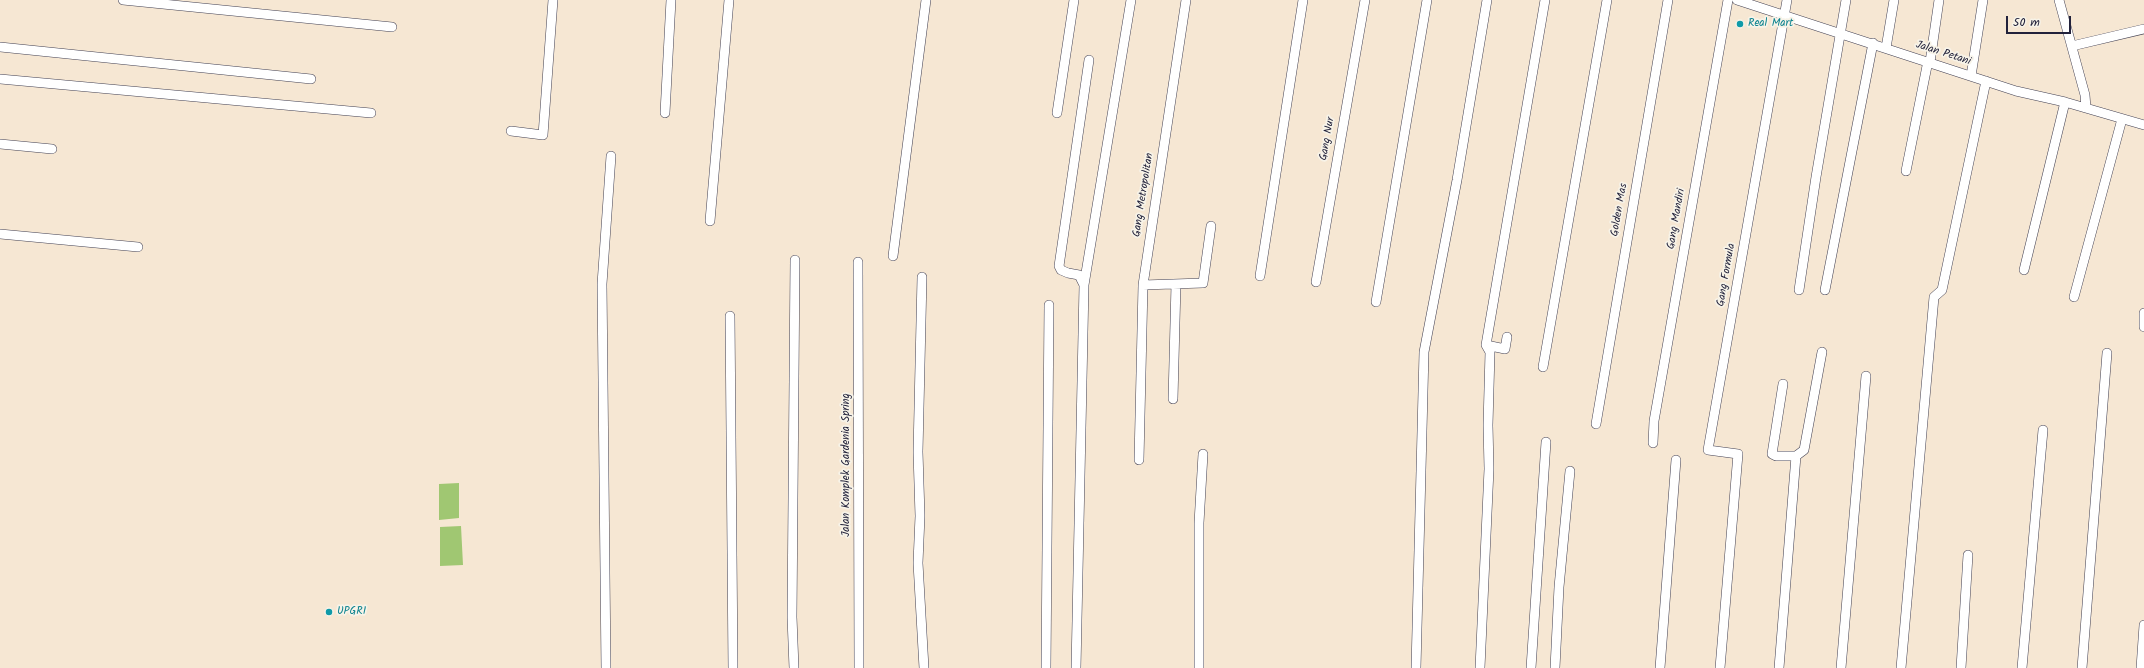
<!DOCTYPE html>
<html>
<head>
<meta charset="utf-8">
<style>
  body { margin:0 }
  #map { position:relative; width:2144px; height:668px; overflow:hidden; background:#f6e7d3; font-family:Kalam,sans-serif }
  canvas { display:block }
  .scale { position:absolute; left:2006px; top:16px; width:65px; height:18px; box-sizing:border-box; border:2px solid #22223b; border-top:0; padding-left:5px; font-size:12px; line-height:14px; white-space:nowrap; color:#22223b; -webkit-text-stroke:3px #f7f3e8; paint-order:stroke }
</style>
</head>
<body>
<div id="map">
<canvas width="2144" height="668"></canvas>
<div class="scale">50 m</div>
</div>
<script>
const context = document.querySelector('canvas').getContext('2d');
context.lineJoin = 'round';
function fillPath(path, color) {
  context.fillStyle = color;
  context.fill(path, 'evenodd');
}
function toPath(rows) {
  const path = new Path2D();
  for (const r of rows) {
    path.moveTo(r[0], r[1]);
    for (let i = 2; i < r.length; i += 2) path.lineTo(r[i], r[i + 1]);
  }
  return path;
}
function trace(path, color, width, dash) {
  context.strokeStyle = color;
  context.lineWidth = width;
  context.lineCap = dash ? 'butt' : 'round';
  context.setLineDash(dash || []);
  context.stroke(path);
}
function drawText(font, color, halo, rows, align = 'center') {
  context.font = font + ' Kalam,sans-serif';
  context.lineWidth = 3.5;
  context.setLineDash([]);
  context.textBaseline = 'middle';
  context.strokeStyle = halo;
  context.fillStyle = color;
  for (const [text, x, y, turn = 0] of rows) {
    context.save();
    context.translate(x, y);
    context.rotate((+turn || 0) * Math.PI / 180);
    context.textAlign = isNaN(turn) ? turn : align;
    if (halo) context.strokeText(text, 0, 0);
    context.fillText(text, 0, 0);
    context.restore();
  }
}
fillPath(toPath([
  [459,483,459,518,439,520,439,484],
  [461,526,463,565,440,566,440,527]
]), '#a0c772');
const minor = toPath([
  [123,0,392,27],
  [1737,0,2016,91,2065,102,2144,125],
  [2059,0,2085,95,2086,108],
  [2072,46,2144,29],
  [0,47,311,79],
  [1886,48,1894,0],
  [1930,62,1939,0],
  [1971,76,1983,0],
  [0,79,371,113],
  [665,113,671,0],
  [1057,113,1074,0],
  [511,131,543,135,553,0],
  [0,144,52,149],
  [1906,171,1928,61],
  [710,221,729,0],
  [0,234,138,247],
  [893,256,926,0],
  [858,262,859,668],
  [2024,270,2065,102],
  [1260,276,1303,0],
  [922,277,918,452,920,516,918,563,924,668],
  [1316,282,1365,0],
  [1084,285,1131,0],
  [1143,285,1203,283,1211,226],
  [1799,290,1816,177,1846,0],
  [1825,290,1873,43],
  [2074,297,2122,119],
  [1376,302,1427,0],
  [2144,313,2144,327],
  [730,316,733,668],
  [1486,345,1505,349,1507,337],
  [1543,367,1607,0],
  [1783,384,1772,454,1776,456,1796,456,1804,450,1822,352],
  [1173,399,1176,284],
  [1596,424,1668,0],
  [1653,443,1654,421,1728,0],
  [1139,460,1143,285,1186,0],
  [606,668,602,284,611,156],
  [794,668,792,617,795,260],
  [1046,668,1049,305],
  [1076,668,1084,285,1079,275,1068,273,1061,270,1059,266,1089,60],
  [1199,668,1199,523,1203,454],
  [1416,668,1424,352,1457,180,1487,0],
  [1480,668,1489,469,1488,425,1490,352,1486,345,1545,0],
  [1531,668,1546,442],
  [1555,668,1559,587,1570,471],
  [1660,668,1676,460],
  [1720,668,1738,454,1708,450,1787,0],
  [1779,668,1796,456],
  [1841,668,1866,376],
  [1901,668,1934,297,1942,290,1986,81],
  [1961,668,1968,555],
  [2022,668,2043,430],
  [2082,668,2107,353],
  [2141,668,2144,625]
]);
trace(minor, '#424052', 10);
trace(minor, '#fff', 9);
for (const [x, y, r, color] of [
  [1740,24,4,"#0f9aa8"],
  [329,612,4,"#0f9aa8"]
]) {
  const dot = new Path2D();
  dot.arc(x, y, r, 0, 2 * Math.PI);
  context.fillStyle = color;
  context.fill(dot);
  trace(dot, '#f7f3e8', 1.5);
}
drawText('11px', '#0d838f', '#f7f3e8', [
  ["Real Mart",1748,24],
  ["UPGRI",337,612]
], 'left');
drawText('11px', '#22223b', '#f7f3e8', [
  ["Jalan Petani",1943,54,18],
  ["Gang Nur",1328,139,-80],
  ["Gang Metropolitan",1144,195,-81],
  ["Golden Mas",1620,210,-80],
  ["Gang Mandiri",1677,219,-80],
  ["Gang Formula",1727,275,-80],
  ["Jalan Komplek Gardenia Spring",847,465,-90]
]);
</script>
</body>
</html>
